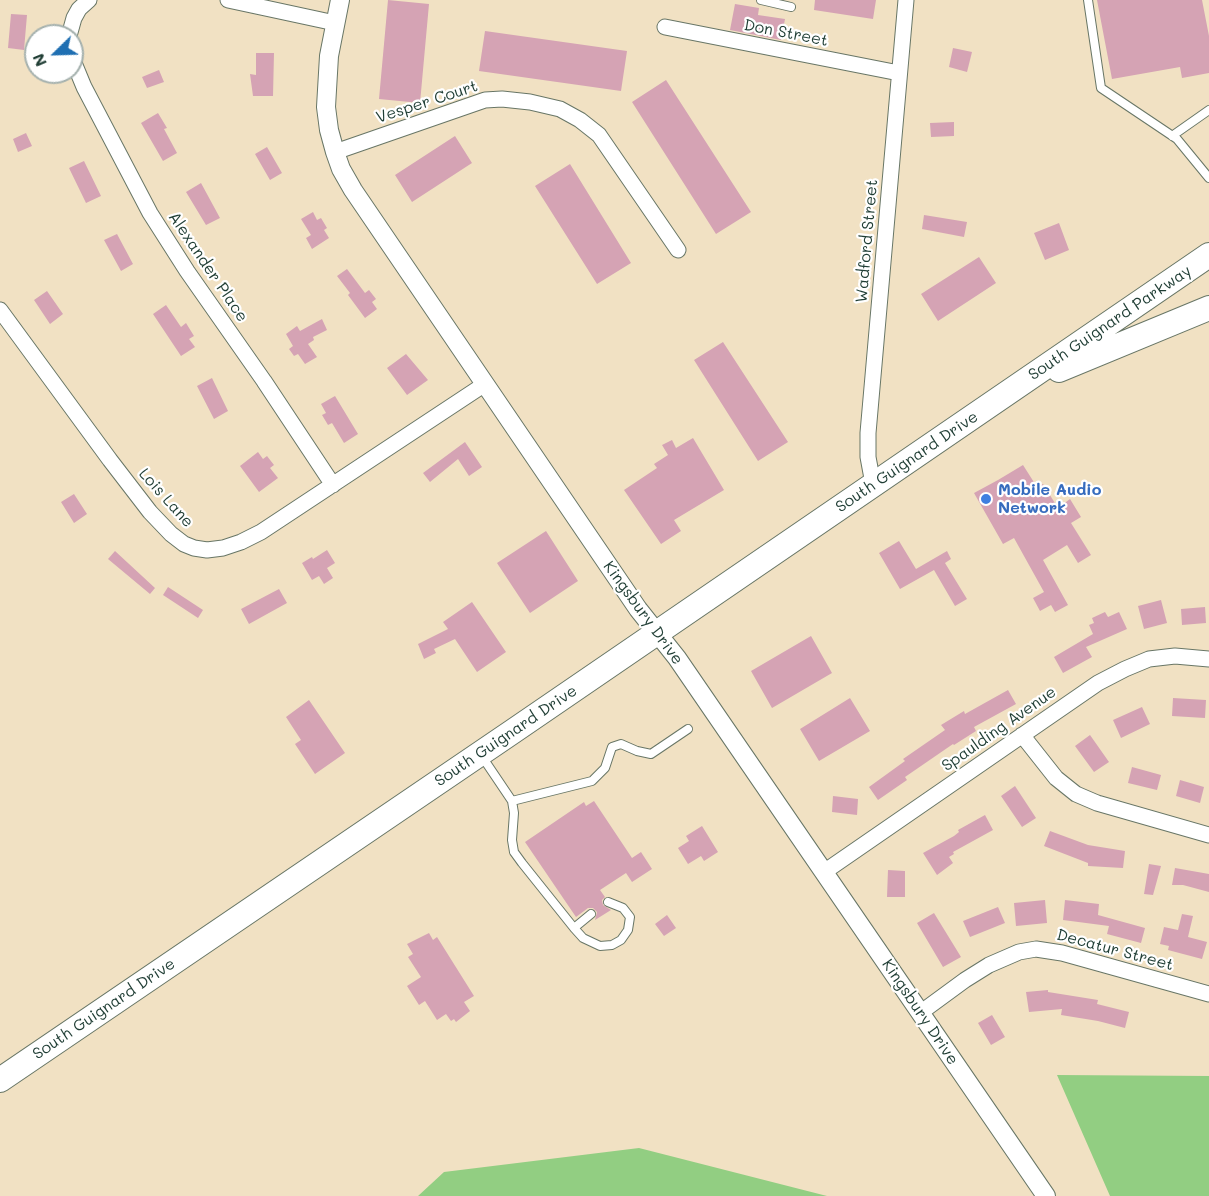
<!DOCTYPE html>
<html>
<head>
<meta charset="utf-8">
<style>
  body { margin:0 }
  #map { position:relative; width:1209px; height:1196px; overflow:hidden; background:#f1e1c3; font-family:Mali,sans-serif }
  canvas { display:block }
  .north { position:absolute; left:24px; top:24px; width:60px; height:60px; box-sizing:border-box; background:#fff; border:2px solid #a5b1ae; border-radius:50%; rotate:247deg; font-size:16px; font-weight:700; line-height:24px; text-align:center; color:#1f3d34 }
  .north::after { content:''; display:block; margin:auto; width:21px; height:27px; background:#1f6fb2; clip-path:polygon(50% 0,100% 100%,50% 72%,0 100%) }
</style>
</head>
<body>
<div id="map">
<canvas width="1209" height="1196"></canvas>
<div class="north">N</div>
</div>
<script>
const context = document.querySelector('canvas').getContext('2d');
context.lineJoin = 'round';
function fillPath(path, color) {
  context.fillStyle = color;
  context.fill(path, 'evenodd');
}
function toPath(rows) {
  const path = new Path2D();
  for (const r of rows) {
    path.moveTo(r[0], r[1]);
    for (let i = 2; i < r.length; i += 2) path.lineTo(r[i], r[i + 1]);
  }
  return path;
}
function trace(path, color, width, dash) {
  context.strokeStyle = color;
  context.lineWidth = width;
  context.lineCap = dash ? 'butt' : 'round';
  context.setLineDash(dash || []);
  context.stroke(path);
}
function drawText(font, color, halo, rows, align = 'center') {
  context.font = font + ' Mali,sans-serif';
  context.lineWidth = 4.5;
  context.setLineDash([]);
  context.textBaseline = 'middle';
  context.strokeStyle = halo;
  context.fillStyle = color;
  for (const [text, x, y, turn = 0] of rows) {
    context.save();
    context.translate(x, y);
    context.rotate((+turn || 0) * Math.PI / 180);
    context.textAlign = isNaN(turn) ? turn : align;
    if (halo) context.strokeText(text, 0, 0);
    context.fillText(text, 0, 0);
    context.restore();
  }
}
fillPath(toPath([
  [1057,1075,1209,1076,1209,1196,1110,1196],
  [639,1148,827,1196,418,1196,444,1172]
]), '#92ce82');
fillPath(toPath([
  [388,0,429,4,420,103,379,99],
  [815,0,876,0,873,19,814,10],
  [1097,0,1202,0,1209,36,1209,73,1182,78,1180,67,1112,79],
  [735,4,759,8,758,15,785,19,781,40,730,30],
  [11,14,27,15,24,50,8,48],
  [485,31,627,51,621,91,479,71],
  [953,48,972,52,967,72,949,67],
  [256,53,274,53,273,96,253,96,250,74,256,75],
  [159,70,164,82,147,88,142,77],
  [666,80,751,212,716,234,632,102],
  [158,113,167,128,164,129,177,153,163,161,141,123],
  [954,122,954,136,931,137,930,123],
  [26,133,32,146,18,152,13,139],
  [455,136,472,163,412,202,395,175],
  [267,147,282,173,270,180,255,154],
  [84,161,101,196,86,203,69,168],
  [570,164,631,263,597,284,535,186],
  [201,183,220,218,206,225,186,192],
  [313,212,317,220,321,218,327,228,324,230,329,238,312,249,306,238,311,235,301,219],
  [924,215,967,222,964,237,922,229],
  [1059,223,1069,250,1045,260,1034,233],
  [117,234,133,264,121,271,104,240],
  [979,257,996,283,938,321,921,294],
  [347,269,365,293,369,290,376,299,372,302,377,309,365,318,348,295,350,293,337,276],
  [47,291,63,314,50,324,34,300],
  [166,305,181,327,186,323,194,336,189,339,195,347,181,356,153,314],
  [322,319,327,330,313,337,314,340,308,344,317,357,305,364,298,354,294,356,289,349,293,346,286,334,297,326,300,331],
  [723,342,788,442,758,461,694,360],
  [406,354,428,380,407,395,387,368],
  [212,378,228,411,214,419,197,386],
  [335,396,358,434,344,443,332,423,328,425,322,415,326,413,321,404],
  [693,438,724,490,674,520,681,531,661,544,624,490,657,468,654,464,668,455,662,445,672,440,676,448],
  [465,442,482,467,469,476,458,459,430,482,423,473],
  [258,452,263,459,267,456,274,465,270,468,278,478,259,492,240,466],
  [1023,465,1037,487,1043,484,1058,508,1070,499,1081,517,1071,523,1091,555,1078,563,1067,545,1043,560,1068,605,1055,612,1051,605,1040,611,1033,598,1044,592,1014,538,1003,544,974,493,998,480],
  [74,494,87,514,74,523,61,502],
  [546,531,578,581,530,613,497,563],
  [899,541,916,569,947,551,951,559,945,563,967,599,955,606,934,570,900,589,879,553],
  [327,550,335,563,327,568,333,578,324,584,319,576,312,580,302,563,312,557,313,559],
  [115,551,155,588,150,594,108,559],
  [168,587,203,610,198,618,163,595],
  [279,589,287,603,249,624,241,609],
  [1161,600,1167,623,1144,629,1138,606],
  [472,602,506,652,477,672,455,639,434,649,436,653,424,659,418,644,448,629,443,622],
  [1205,607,1206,623,1182,625,1181,609],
  [1105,612,1108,617,1119,612,1127,629,1086,647,1092,657,1063,673,1054,657,1093,634,1089,625,1094,623,1092,618],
  [811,636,832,673,772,708,751,671],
  [1008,690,1016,704,974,727,976,731,954,745,953,744,905,777,907,780,878,800,869,787,905,761,903,759,945,730,941,725,964,711,965,714],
  [850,698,870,731,819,761,800,729],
  [1173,698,1206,700,1205,718,1172,716],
  [309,700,345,753,315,774,295,744,301,740,286,717],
  [1142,707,1150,724,1121,738,1113,720],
  [1090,735,1109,762,1094,772,1075,746],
  [1132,767,1161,775,1157,790,1128,783],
  [1180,780,1204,787,1200,803,1176,796],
  [1015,786,1036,818,1022,827,1001,796],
  [833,796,858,799,857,815,832,812],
  [594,801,632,858,641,852,652,869,632,882,626,873,600,890,605,897,602,900,603,905,611,910,595,920,597,912,593,908,588,908,576,917,525,842,584,802,586,806],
  [985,815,993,830,953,852,954,854,949,857,953,863,937,875,923,853,954,836,959,832,958,830],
  [702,826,718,852,704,861,701,856,688,864,678,848,689,841,686,836],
  [1050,831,1088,845,1125,851,1123,868,1088,866,1088,863,1044,846],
  [1149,864,1161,866,1153,895,1144,894],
  [1175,868,1209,874,1209,892,1183,885,1172,885],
  [888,870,905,871,905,897,887,897],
  [1045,900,1047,923,1016,926,1014,903],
  [1065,900,1099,904,1098,915,1145,928,1141,943,1107,934,1109,926,1063,920],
  [998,907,1005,923,970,937,963,921],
  [934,913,961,957,943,967,917,923],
  [1182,914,1193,916,1188,937,1207,942,1202,959,1168,950,1169,946,1160,944,1164,927,1178,930],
  [667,915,676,928,664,936,655,924],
  [429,933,433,940,437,937,474,996,464,1002,470,1011,456,1022,454,1019,451,1021,446,1014,437,1020,425,1001,419,1005,407,986,421,977,408,957,413,954,407,944],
  [1048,990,1048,992,1098,1000,1097,1004,1129,1012,1125,1028,1098,1021,1061,1015,1062,1009,1029,1012,1026,992],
  [992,1015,1005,1037,991,1045,978,1023]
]), '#d5a3b4');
const service = toPath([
  [761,0,791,7],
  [1088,0,1101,88,1177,139,1209,178],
  [1172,136,1209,110],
  [481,755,512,801,514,813,512,840,514,852,522,863,574,928,583,938,600,946,612,945,621,940,628,930,630,917,623,908,608,902],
  [512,801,592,781,605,768,612,747,621,744,637,751,651,754,688,729],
  [574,928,591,914]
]);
const minor = toPath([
  [228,0,335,23],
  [665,27,899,73],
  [69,36,74,18,79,9,89,0],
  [72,58,84,87,150,213,187,271,264,381,333,485],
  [335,152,485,100,502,99,530,102,560,109,580,120,599,135,678,250],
  [0,310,110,460,150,512,171,534,184,544,194,548,207,550,223,548,241,542,261,532,485,384],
  [873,484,868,457,868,433,906,0],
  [1022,735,1056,778,1076,794,1097,803,1209,835],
  [824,872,1098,683,1125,669,1149,659,1175,656,1209,659],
  [920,1013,965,980,989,965,1019,952,1036,949,1062,953,1209,994]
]);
const tertiary = toPath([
  [340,0,329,56,326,107,329,130,335,152,341,169,353,190,638,609,677,658,1046,1196]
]);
const trunk = toPath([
  [1059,370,1209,308],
  [0,1080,512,732,1209,255]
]);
trace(service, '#687666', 10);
trace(minor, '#687666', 17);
trace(tertiary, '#687666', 20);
trace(trunk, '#687666', 26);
trace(service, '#fff', 8);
trace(minor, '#fff', 15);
trace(tertiary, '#fff', 18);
trace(trunk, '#fff', 24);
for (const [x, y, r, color] of [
  [986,499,6,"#3f7fe0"]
]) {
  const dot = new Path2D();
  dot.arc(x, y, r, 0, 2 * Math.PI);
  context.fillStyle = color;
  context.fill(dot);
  trace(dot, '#fff', 2);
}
drawText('16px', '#1f3d34', '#fff', [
  ["Don Street",786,33,11],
  ["Vesper Court",427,102,-18],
  ["Wadford Street",867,241,-85],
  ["Alexander Place",208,267,56],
  ["South Guignard Parkway",1110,323,-34],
  ["South Guignard Drive",907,462,-34],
  ["Lois Lane",166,498,48],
  ["Kingsbury Drive",643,613,54],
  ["Spaulding Avenue",999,729,-35],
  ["South Guignard Drive",506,736,-34],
  ["Decatur Street",1115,950,15],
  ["South Guignard Drive",104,1009,-34],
  ["Kingsbury Drive",920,1012,56]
]);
drawText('bold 16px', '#366cbe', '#fff', [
  ["Mobile Audio",998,490],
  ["Network",998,508]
], 'left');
</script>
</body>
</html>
